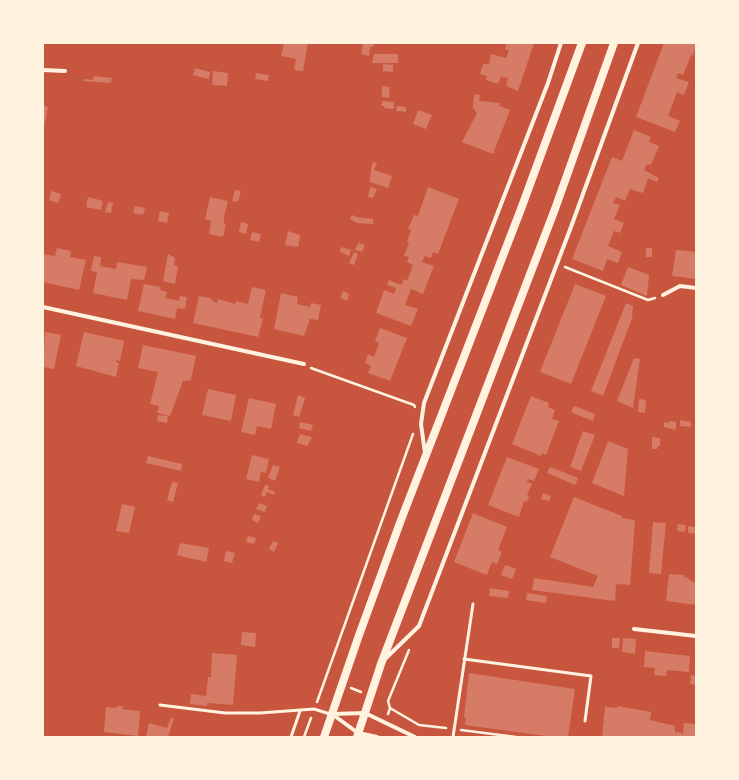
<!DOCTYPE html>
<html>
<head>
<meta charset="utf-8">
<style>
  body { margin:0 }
  #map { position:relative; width:739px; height:780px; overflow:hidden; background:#c8553d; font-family:Arial,sans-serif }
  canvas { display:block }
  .frame { position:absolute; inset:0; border:44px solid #fff3e0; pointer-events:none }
</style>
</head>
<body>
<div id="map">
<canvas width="739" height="780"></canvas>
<div class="frame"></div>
</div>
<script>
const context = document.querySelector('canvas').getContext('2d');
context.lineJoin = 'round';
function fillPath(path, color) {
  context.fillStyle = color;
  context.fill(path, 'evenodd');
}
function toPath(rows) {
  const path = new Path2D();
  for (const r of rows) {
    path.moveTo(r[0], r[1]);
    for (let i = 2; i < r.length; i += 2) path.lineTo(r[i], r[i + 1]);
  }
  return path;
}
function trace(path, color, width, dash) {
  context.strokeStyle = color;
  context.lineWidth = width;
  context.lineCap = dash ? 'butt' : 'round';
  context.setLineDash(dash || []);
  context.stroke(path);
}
fillPath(toPath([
  [284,43,308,43,303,71,294,70,296,59,281,56],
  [363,43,374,43,373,47,370,47,369,56,361,54],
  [507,43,534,43,518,91,506,86,508,78,501,77,498,84,486,80,487,76,480,74,483,64,489,64,491,54,506,58,509,50,505,49],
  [664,43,696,43,693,56,691,55,683,75,678,73,676,78,689,82,684,95,677,92,668,116,680,121,675,132,636,117],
  [374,54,398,54,398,63,372,63],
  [383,64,393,65,393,72,383,71],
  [195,68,210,72,209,79,193,75],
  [213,71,228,73,227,86,212,85],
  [256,73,269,75,268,81,255,79],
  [94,76,112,78,111,83,83,81,84,79,93,80],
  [382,86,390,87,389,98,382,97],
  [474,94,480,95,479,101,500,103,499,106,510,110,493,154,462,142,477,113,473,108],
  [382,101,394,102,394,109,384,108,384,106,381,106],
  [43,105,48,107,44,126,43,126],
  [397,106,406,107,406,112,396,111],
  [418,110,432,115,426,129,413,124],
  [634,130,651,137,649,142,659,146,651,165,647,164,644,170,659,178,657,182,648,178,643,193,630,189,625,201,616,197,613,203,620,205,614,219,624,223,620,233,614,231,608,246,622,252,618,263,607,259,603,271,572,259,612,157,622,161],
  [373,162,377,163,374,170,392,176,388,188,370,182,371,168],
  [370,187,377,189,373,198,368,197],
  [428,187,459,199,438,254,433,252,431,258,425,256,422,262,434,266,423,294,411,289,405,305,418,309,411,326,376,313,384,290,394,294,396,288,387,285,389,280,401,285,404,279,407,281,413,265,407,262,409,257,404,256,409,243,407,242,411,230,408,229,414,215,418,216],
  [235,190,241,191,238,202,232,201],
  [51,191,61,194,58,203,49,200],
  [88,197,103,201,101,210,86,207],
  [210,197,228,201,224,217,224,223,226,224,223,237,209,234,211,221,205,219],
  [108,202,113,203,111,213,105,212],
  [135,206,145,208,143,215,133,213],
  [160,211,169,213,167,223,158,221],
  [352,215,357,217,373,219,373,224,357,223,350,219],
  [241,222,248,224,246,234,239,232],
  [288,231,300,235,298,247,285,245],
  [252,232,261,234,259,242,250,240],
  [358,243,365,245,362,252,355,250],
  [341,247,351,250,349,256,340,252],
  [57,248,71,251,70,257,86,260,79,290,43,282,43,254,55,256],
  [646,248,652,248,652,257,646,257],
  [676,250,696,252,696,279,672,276],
  [354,252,358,254,354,265,349,263],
  [168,254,175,258,174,265,178,266,175,284,163,281],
  [94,256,101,257,100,266,116,269,117,262,147,267,144,280,131,279,127,300,93,293,97,272,91,271],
  [628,267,649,275,647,296,621,285],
  [144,284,161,287,160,290,167,292,165,298,179,301,180,296,187,297,185,309,177,308,175,319,138,311],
  [575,284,606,296,571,384,540,372],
  [252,287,266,290,260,318,263,319,258,337,193,323,199,296,211,298,211,300,217,303,218,299,235,304,236,301,248,304],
  [343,291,349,294,347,301,340,298],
  [281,293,298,297,297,304,310,307,311,303,321,305,318,320,310,319,304,336,274,329],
  [626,303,633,306,632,318,603,396,591,391],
  [380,328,407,338,390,381,368,373,371,366,365,363,368,354,374,357,379,343,375,341],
  [45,332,61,335,54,369,43,367],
  [84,332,124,341,120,361,116,360,116,362,119,363,116,377,76,366],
  [143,345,196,356,191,380,183,381,170,416,157,413,159,406,150,404,158,372,138,368],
  [634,358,640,359,633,408,617,401],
  [208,389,236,395,231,421,202,415],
  [298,395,305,398,299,417,293,415],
  [531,396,549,403,548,407,555,410,552,419,559,421,546,455,542,453,541,456,512,444],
  [249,398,276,404,271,429,257,426,255,435,241,432],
  [639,399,646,400,645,413,638,412],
  [574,406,595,414,593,421,571,412],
  [158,415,168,416,167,423,157,421],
  [680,420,691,422,691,427,680,426],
  [669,421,676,422,676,430,664,427,664,422,669,423],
  [300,422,313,425,311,431,299,428],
  [583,431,595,435,581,471,570,467],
  [300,434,312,437,307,446,297,443],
  [652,437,660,438,660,446,658,446,657,449,652,449],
  [608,441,628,449,624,496,592,483],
  [252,455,269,459,266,473,261,472,259,482,246,479],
  [148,456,182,464,181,471,146,463],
  [507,457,539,469,534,481,528,479,527,482,532,484,527,495,529,496,527,502,524,501,519,517,488,505],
  [273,465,280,467,275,481,268,478],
  [550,467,578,478,575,485,547,473],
  [172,482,178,483,173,502,167,500],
  [265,485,269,486,268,489,275,492,274,495,267,492,265,497,261,495],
  [543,493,551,496,549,501,541,499],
  [574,497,622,516,622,518,635,520,630,585,616,584,615,601,532,590,534,578,593,587,598,576,550,557],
  [259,503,267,506,265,512,256,509],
  [122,504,135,507,129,533,116,531],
  [473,513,507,527,498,550,502,552,497,564,492,562,487,575,454,562],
  [254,514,261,516,258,523,252,520],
  [653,522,666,523,661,574,649,573],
  [678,524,686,525,685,532,677,531],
  [688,526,696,527,696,534,688,533],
  [248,536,256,538,254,544,246,542],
  [273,541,278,543,274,552,269,549],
  [180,543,209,548,206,562,177,555],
  [226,551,235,553,232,563,224,561],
  [505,565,516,569,512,579,501,575],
  [669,574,684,575,684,577,689,578,689,580,696,583,696,605,666,601],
  [490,588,509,591,508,598,489,596],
  [527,593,547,596,546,603,526,600],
  [242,632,256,633,255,647,241,645],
  [612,638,620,638,619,648,612,648],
  [623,638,636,639,635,654,622,652],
  [645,651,690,656,689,672,667,670,666,676,654,675,655,668,644,667],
  [212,653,237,655,233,705,207,703,207,706,190,704,191,694,206,696,208,677,211,677],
  [469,673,575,689,568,737,553,737,465,725,466,718,464,717],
  [691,675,696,676,696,685,690,684],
  [117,706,123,706,122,709,140,711,138,736,104,732,106,707,116,708],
  [618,706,651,712,650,720,675,726,675,732,683,733,684,723,696,724,696,737,602,737,605,707,617,708],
  [171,718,174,718,168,737,146,737,149,723,167,728]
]), '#d67c66');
trace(toPath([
  [565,267,648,300,655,298],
  [311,368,414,405,415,407],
  [351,688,361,692],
  [317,702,413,434],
  [390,708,419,725,446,728],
  [388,714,390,708,388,701,409,650],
  [461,730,516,737],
  [304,737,311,718]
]), '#fff3e0', 2.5);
trace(toPath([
  [464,659,591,676,585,721],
  [160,705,225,713,260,713,314,709,330,714],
  [291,737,300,711],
  [453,737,473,604]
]), '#fff3e0', 3);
trace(toPath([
  [43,70,65,71],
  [663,295,680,286,696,288],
  [43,307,304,364],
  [425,453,421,424,424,403,548,83,561,43],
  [634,629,696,636],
  [385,659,419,626,571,227,638,43],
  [332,714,365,713,415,737],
  [332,714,358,733,377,737]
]), '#fff3e0', 4);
trace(toPath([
  [324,737,358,638,401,520,521,209,582,43],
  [357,737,381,664,555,209,614,43]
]), '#fff3e0', 8);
</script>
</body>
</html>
